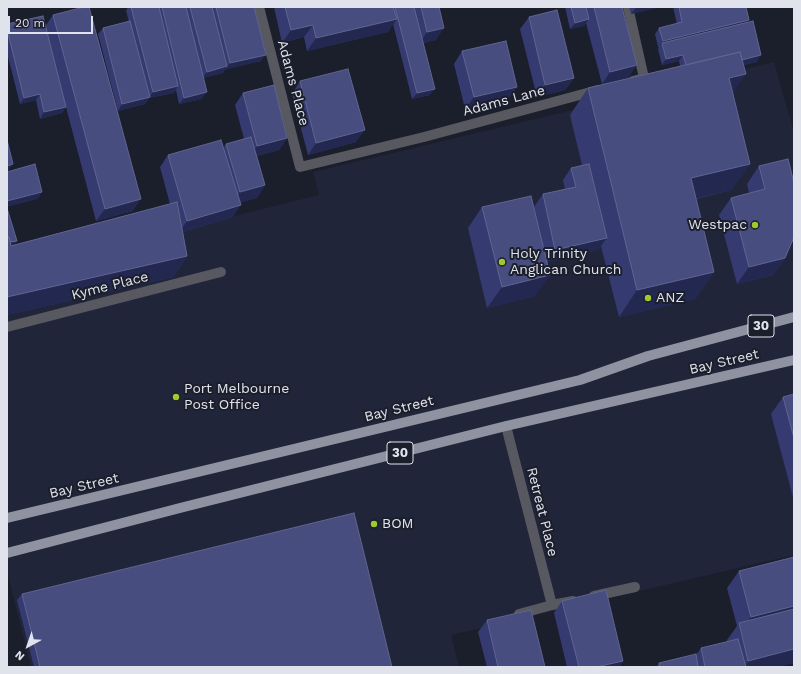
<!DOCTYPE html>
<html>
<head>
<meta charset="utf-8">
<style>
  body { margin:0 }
  #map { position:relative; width:801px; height:674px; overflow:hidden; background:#1b1e2b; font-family:"Work Sans",sans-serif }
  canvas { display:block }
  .frame { position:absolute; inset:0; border:8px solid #e1e3ec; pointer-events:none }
  .north { position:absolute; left:8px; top:626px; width:40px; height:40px; -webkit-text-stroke:3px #1b1e2b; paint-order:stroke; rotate:220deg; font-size:11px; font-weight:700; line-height:16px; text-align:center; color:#e1e3ec }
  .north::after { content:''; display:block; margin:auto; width:14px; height:18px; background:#e1e3ec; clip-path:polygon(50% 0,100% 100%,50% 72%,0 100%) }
  .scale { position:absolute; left:8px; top:16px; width:85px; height:18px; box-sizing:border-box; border:2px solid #e1e3ec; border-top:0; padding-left:5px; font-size:12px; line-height:14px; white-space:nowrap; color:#e1e3ec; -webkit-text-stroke:3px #1b1e2b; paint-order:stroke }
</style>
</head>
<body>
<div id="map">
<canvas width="801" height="674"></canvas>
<div class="frame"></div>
<div class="north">N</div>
<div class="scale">20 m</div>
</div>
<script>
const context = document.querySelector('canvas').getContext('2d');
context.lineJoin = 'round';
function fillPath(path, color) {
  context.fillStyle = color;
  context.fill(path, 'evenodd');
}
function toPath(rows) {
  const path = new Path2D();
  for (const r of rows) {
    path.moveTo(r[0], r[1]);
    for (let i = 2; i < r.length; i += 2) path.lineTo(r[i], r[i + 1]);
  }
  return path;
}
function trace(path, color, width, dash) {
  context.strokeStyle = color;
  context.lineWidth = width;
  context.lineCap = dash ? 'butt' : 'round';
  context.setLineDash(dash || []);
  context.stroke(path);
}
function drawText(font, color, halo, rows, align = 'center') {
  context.font = font + ' "Work Sans",sans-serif';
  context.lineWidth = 4;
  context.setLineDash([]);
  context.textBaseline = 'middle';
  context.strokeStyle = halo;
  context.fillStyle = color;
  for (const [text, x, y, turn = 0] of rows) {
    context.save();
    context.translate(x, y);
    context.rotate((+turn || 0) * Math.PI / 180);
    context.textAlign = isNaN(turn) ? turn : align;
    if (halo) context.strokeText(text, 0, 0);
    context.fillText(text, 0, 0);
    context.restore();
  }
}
fillPath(toPath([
  [774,62,794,132,794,555,451,635,459,667,31,667,7,572,7,250,190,227,319,195,313,172]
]), '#212539');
trace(toPath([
  [259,7,300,167,424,137,598,90],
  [628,7,644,78,633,81],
  [7,327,221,272],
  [506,426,552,605,573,601],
  [594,596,635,587],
  [519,614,552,605]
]), '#575860', 10);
trace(toPath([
  [7,518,580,380,648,356,794,317],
  [7,553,180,508,506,426,794,360]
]), '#8f92a1', 10);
fillPath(toPath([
  [128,7,254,7,261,61,225,69,223,73,203,78,202,99,179,104,176,90,174,93,149,98,145,104,118,111,98,34,103,28,129,22,126,11],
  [274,7,439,7,436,40,423,43,430,95,412,99,393,24,388,32,307,51,304,37,282,43],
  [565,7,586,7,586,8,586,7,622,7,629,77,602,84,586,23,584,26,570,29],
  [629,7,660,7,631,14],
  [673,7,746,7,749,20,748,22,757,62,743,65,733,93,750,164,731,190,696,199,714,272,695,299,619,317,601,246,598,250,547,262,535,296,487,308,468,228,482,207,534,207,543,194,565,189,563,180,571,168,582,165,570,115,588,88,680,66,679,61,662,65,658,49,659,47,658,47,655,34,659,28,677,24],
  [53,15,133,211,96,221,66,107,62,113,40,119,36,100,20,104,7,53,7,24,46,25],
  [529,17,574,78,565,90,537,97,520,29],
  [462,51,517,87,508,99,465,109,454,64],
  [300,81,356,142,308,155,292,94],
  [243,93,287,138,279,150,257,156,265,185,257,198,240,202,233,217,183,232,187,256,173,277,7,315,7,208,17,241,13,245,170,204,160,167,168,155,224,147,226,144,244,139,235,105],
  [759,166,785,258,773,275,737,284,719,215,731,198,749,193,747,184],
  [794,394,794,501,771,414,783,397],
  [739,571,779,667,656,667,659,663,696,655,701,648,727,642,727,640,737,626,727,588],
  [22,594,392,667,34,667,17,600],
  [562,601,623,661,619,667,567,667,554,613],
  [487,620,545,667,487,667,478,632]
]), '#353b71');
fillPath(toPath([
  [639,7,660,7,631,14,636,8],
  [397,19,388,32,307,51,316,38],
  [589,19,584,26,570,29,575,23],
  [749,20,745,26,662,43,658,47,663,41],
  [313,25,304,37,282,43,291,30],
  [444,28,436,40,419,44,427,32],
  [266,55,261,61,225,70,230,63],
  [683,55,679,61,662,65,666,59],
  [761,55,757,62,683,79,688,73],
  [637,65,629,77,602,84,610,72],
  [227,66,223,73,202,78,207,72],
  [746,74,727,101,729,78],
  [574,78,565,90,537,97,545,85],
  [178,86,174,93,149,98,145,104,118,111,122,104,149,98,153,92],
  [517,87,508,99,465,109,474,97],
  [435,89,430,95,412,99,417,93],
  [207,92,202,99,179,104,184,98],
  [40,94,36,100,20,104,24,98],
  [66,107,62,113,40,119,44,112],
  [365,130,356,142,308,155,316,143],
  [287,138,279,150,249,158,257,146],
  [13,164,9,170,7,171,7,166],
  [750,164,731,190,672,204,691,178],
  [265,185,257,198,231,205,240,192],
  [42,192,38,199,7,207,7,201],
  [141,199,133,211,96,221,105,209],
  [241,205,233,217,179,233,187,221],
  [607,238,598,250,547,262,555,250],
  [17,241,12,247,7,243],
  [187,256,173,277,7,315,7,297],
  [785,258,773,275,737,284,749,267],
  [714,272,695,299,619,317,637,290],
  [550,275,535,296,487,308,502,287],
  [794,606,794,620,741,631,751,617],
  [794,649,794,663,779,667,744,667,748,661],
  [623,661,619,667,596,667]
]), '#232850');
const building = toPath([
  [84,7,89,7,141,199,105,209,53,15,84,7],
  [131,7,159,7,178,86,153,92,131,7],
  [162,7,186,7,207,92,184,98,162,7],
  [190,7,212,7,227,66,207,72,190,7],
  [216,7,254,7,266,55,230,63,216,7],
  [285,7,393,7,397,19,316,38,313,25,291,30,285,7],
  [395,7,414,7,435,89,417,93,395,7],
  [421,7,439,7,444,28,427,32,421,7],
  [571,7,586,7,589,19,575,23,571,7],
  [594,7,622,7,637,65,610,72,594,7],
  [679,7,746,7,749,20,663,41,659,28,682,22,679,7],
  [557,10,574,78,545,85,529,17,557,10],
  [43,16,66,107,44,112,40,94,24,98,7,29,7,24,43,16],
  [130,21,150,97,122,104,103,28,130,21],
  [753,21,761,55,742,60,740,52,686,65,683,55,666,59,662,43,753,21],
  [506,41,517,87,474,97,462,51,506,41],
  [740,52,746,74,729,78,750,164,691,178,714,272,637,290,588,88,740,52],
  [348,69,365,130,316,143,300,81,348,69],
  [274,85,287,138,257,146,243,93,274,85],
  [251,137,265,185,240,192,226,144,251,137],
  [7,140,13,164,7,166,7,140],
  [221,140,241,205,187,221,168,155,221,140],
  [788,159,794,183,794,237,785,258,749,267,731,198,765,189,759,166,788,159],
  [35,164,42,192,7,201,7,172,35,164],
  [589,164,607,238,555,250,543,194,576,187,571,168,589,164],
  [531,196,550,275,502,287,482,207,531,196],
  [177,202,187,256,7,297,7,237,9,237,11,246,177,202],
  [7,208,17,241,10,242,9,237,7,237,7,208],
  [794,394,794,438,783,397,794,394],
  [354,513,392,667,40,667,22,594,354,513],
  [794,557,794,606,751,617,739,571,794,557],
  [606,590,623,661,596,667,579,667,562,601,606,590],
  [794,609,794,649,748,661,739,623,794,609],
  [531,610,545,667,498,667,487,620,531,610],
  [738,639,746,667,705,667,701,648,738,639],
  [696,654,698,667,660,667,659,663,696,654]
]);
fillPath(building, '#474d7e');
trace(building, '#606490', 1);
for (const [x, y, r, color] of [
  [755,225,4,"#9eca2f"],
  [502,262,4,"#9eca2f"],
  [648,298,4,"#9eca2f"],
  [176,397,4,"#9eca2f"],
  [374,524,4,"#9eca2f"]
]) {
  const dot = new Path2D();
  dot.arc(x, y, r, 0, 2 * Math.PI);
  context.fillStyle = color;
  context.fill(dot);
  trace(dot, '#1b1e2b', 1.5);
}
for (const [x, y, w] of [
  [761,326,26],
  [400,453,26]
]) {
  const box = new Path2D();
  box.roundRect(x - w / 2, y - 11, w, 22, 3);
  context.fillStyle = '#1b1e2b';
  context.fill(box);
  trace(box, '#e1e3ec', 1);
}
drawText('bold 13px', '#e1e3ec', null, [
  ["30",761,326],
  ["30",400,453]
]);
drawText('14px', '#e1e3ec', '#1b1e2b', [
  ["Adams Place",293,83,75],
  ["Adams Lane",504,101,-15],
  ["Kyme Place",110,286,-14],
  ["Bay Street",724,362,-13],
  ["Bay Street",399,409,-14],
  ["Bay Street",84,486,-13],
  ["Retreat Place",542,512,76]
]);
drawText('14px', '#e1e3ec', '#1b1e2b', [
  ["Westpac",747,225,"right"],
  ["Holy Trinity",510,254],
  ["Anglican Church",510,270],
  ["ANZ",656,298],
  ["Port Melbourne",184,389],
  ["Post Office",184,405],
  ["BOM",382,524]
], 'left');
</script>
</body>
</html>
